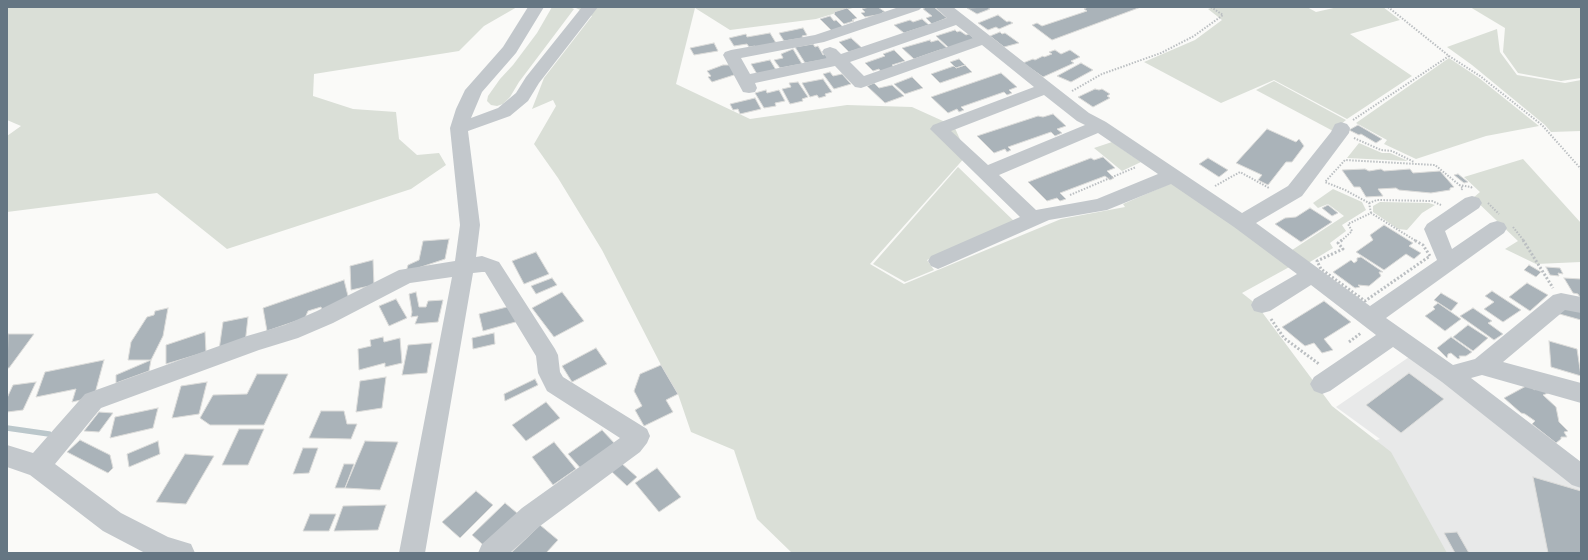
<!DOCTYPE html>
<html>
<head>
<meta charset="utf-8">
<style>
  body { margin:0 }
  #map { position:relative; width:1588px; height:560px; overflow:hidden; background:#fafaf8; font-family:"Open Sans",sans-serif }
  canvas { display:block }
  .frame { position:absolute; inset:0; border:8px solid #657683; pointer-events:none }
</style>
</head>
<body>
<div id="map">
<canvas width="1588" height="560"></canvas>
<div class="frame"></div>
</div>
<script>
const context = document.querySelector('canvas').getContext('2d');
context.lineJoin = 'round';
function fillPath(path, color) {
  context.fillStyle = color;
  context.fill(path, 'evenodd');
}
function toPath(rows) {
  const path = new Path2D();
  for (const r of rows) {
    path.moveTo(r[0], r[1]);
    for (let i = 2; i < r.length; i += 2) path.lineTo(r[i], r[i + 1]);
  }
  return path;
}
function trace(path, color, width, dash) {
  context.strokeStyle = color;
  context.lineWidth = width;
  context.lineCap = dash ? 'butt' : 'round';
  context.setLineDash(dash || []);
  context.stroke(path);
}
fillPath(toPath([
  [1415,353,1581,488,1581,553,1255,553,1241,480,1380,439,1336,407]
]), '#e8e9e9');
fillPath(toPath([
  [7,7,517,7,484,26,459,51,314,74,313,96,353,109,396,112,399,139,417,155,439,153,446,165,411,189,227,249,157,193,7,212,7,136,21,126,7,120],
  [552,7,570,7,574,9,519,82,510,97,503,104,497,106,491,105,487,101,488,96,500,79,513,65,537,33],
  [574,7,856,7,816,19,730,30,695,8,676,84,750,119,847,105,912,107,954,126,967,155,870,264,904,284,1061,219,1125,207,1123,204,1174,182,1293,265,1242,293,1256,304,1332,406,1391,452,1447,553,792,553,757,519,734,450,691,432,678,394,661,365,602,250,558,178,534,144,556,106,553,100,532,109,544,78,592,16],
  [1213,7,1307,7,1316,12,1338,7,1383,7,1400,20,1350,34,1412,76,1347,119,1274,80,1221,103,1144,62,1195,40,1222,20,1208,9],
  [1470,7,1581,7,1581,78,1561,81,1518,73,1503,52,1505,28],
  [1497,29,1500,52,1517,75,1565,83,1581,80,1581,131,1551,132,1545,125,1472,65,1447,47],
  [1449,58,1479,78,1539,126,1486,136,1416,159,1384,144,1387,140,1356,123],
  [1274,81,1346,120,1333,131,1256,90],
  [1112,142,1141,162,1122,171,1094,148],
  [1359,143,1382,153,1390,153,1408,161,1347,158],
  [1523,159,1581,223,1581,262,1536,264,1505,249,1518,241,1473,198,1480,192,1464,177],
  [958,167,1016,223,927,260,934,270,905,282,873,264],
  [1333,189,1362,202,1366,210,1342,225,1346,231,1330,243,1333,248,1305,265,1289,252,1344,216,1328,204,1318,208,1313,203],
  [1380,202,1429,203,1435,205,1422,213,1407,230,1398,229,1373,212,1373,206]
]), '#dadfd7');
trace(toPath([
  [7,428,49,434]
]), '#bbc7cb', 5.5);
const building = toPath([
  [869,7,878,7,885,12,882,13,883,14,865,17,861,13,865,12,862,9,869,7],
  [926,7,934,7,947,18,932,24,926,18,932,16,923,9,926,7],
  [987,7,990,9,977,14,967,8,987,7],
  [1088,7,1141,7,1052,40,1032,25,1037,23,1042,26,1087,11,1084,9,1088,7],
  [847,8,857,18,852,20,854,21,844,24,834,14,835,13,834,12,847,8],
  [998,15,1007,22,1009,21,1013,23,999,29,996,27,988,30,978,23,998,15],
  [830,16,834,21,836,20,843,27,832,31,820,19,830,16],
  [922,19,929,25,904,33,894,25,910,20,913,22,922,19],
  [803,28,807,35,802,36,803,38,784,41,779,33,803,28],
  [955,30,957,32,960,31,966,35,969,34,975,39,949,48,936,36,955,30],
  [1000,32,1002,34,1005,33,1019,43,1004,47,990,36,1000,32],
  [770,33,776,43,756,47,755,46,749,47,747,44,734,46,729,38,746,34,747,37,770,33],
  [851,38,862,48,849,52,839,42,851,38],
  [930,40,931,42,938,40,948,49,940,50,914,59,902,48,930,40],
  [714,43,718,51,694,55,690,48,714,43],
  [813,44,815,47,818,46,823,55,825,54,828,59,805,63,795,47,813,44],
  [793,49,802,64,780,68,774,60,783,58,781,54,793,49],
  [894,50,905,61,892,65,894,67,881,72,879,69,873,71,865,63,885,56,883,54,894,50],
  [1055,50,1061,54,1070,50,1080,57,1071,61,1074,63,1043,77,1023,63,1033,59,1035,60,1043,56,1044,57,1052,54,1049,52,1055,50],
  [959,59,965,65,956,68,950,62,959,59],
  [770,60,776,70,757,74,751,64,770,60],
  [1081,63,1093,70,1071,82,1057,76,1081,63],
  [723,65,729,65,737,74,712,82,708,77,711,76,707,71,723,65],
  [965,65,972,72,940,83,931,74,954,66,956,68,965,65],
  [830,72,833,76,842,74,851,84,834,89,823,74,830,72],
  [1001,73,1017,87,1009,90,1012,93,1007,95,1004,92,961,107,964,110,959,112,957,109,948,113,931,97,1001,73],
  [912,77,923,88,905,94,894,84,912,77],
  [823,79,832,92,825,94,826,96,819,98,817,95,810,97,802,83,823,79],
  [798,82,808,97,802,99,803,101,790,104,782,89,791,87,789,83,798,82],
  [874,83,879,88,892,85,904,96,885,103,867,86,874,83],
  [1095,89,1099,90,1102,89,1110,94,1107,96,1110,98,1093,107,1078,97,1095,89],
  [766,90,767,93,779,90,785,101,775,103,776,106,764,108,755,93,766,90],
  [755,98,761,109,740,114,738,109,733,110,730,104,755,98],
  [1053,114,1066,126,1057,129,1062,133,1055,136,1051,132,1008,147,1011,150,1007,152,1005,149,994,153,977,136,1038,116,1043,117,1053,114],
  [1358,125,1382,139,1376,143,1361,134,1359,135,1349,130,1358,125],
  [1267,129,1296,142,1299,139,1304,146,1292,162,1286,162,1268,185,1258,180,1262,175,1236,163,1267,129],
  [1103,157,1115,168,1107,171,1114,178,1110,180,1105,176,1060,193,1066,199,1060,201,1057,198,1047,201,1028,182,1091,158,1094,160,1103,157],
  [1208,158,1228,170,1219,177,1199,164,1208,158],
  [1365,169,1369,171,1381,169,1384,171,1410,169,1413,173,1440,171,1454,187,1450,188,1450,190,1431,193,1399,190,1396,188,1378,189,1383,196,1366,197,1360,187,1354,187,1342,170,1365,169],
  [1458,174,1468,182,1464,183,1454,175,1458,174],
  [1328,205,1338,213,1332,216,1322,208,1328,205],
  [1310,208,1332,222,1301,242,1275,224,1285,218,1296,217,1310,208],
  [1384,225,1413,243,1409,246,1421,253,1414,259,1406,254,1384,270,1356,252,1373,240,1370,235,1384,225],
  [449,239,445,259,406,272,408,265,419,260,423,241,449,239],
  [536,252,549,274,524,284,512,261,536,252],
  [1361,257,1383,272,1379,272,1381,276,1369,286,1358,285,1360,287,1355,288,1333,272,1351,260,1354,263,1357,261,1357,258,1361,257],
  [373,260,374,285,351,290,350,266,373,260],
  [1529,265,1541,272,1536,277,1524,270,1529,265],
  [1546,267,1560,268,1563,274,1558,273,1559,276,1550,275,1546,267],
  [552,278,557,285,536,294,531,286,552,278],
  [1564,278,1581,279,1581,299,1578,294,1573,293,1564,278],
  [344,280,350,304,323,314,321,307,308,311,305,318,267,331,263,308,344,280],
  [1527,283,1548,295,1530,311,1509,297,1527,283],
  [1492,291,1521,310,1503,322,1484,309,1494,302,1485,296,1492,291],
  [416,292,419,307,426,307,428,301,443,300,438,322,415,324,418,316,411,317,412,312,409,294,416,292],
  [562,292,584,321,554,337,532,308,562,292],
  [1441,293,1458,303,1451,311,1434,300,1441,293],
  [396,299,407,318,389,326,379,306,396,299],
  [1324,301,1351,322,1324,339,1333,350,1322,353,1314,343,1305,346,1282,327,1324,301],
  [1438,303,1461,319,1445,331,1425,316,1435,309,1433,307,1438,303],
  [515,305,519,321,483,331,479,314,515,305],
  [1563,307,1581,311,1581,320,1556,313,1563,307],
  [168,308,163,336,151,360,128,360,131,342,147,317,154,315,155,311,168,308],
  [1473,308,1492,321,1488,323,1503,334,1494,340,1460,316,1473,308],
  [248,317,245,344,219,350,223,322,248,317],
  [1468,325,1488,338,1473,351,1453,337,1468,325],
  [205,332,206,352,166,364,166,345,205,332],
  [494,333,495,344,473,349,472,338,494,333],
  [8,334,34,334,9,368,7,368,8,334],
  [383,337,384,342,400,338,402,363,385,367,385,363,359,370,358,349,371,346,370,340,383,337],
  [1451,337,1472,352,1466,356,1459,356,1460,358,1458,359,1451,353,1448,354,1447,358,1437,348,1451,337],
  [1549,341,1577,349,1581,376,1551,367,1549,341],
  [432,343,427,373,402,375,408,345,432,343],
  [596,348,607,364,572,382,562,366,596,348],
  [104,360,94,397,72,402,76,389,36,397,45,372,104,360],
  [151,360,149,371,116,383,116,375,151,360],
  [661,365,678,394,666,400,673,412,644,426,635,410,642,406,634,391,640,374,661,365],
  [1409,373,1444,399,1401,433,1366,405,1409,373],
  [257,374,288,374,264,425,210,425,200,418,213,395,247,394,257,374],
  [386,377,382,408,356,412,360,381,386,377],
  [535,379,538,385,505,401,504,394,535,379],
  [36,382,23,410,7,412,7,398,13,385,36,382],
  [207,382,199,414,172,418,181,386,207,382],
  [1528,385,1535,390,1537,388,1548,393,1543,395,1556,407,1559,422,1568,431,1564,432,1567,437,1561,437,1561,439,1556,443,1532,424,1535,421,1525,414,1521,413,1504,398,1528,385],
  [546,402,560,418,526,441,512,425,546,402],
  [158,408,153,428,110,438,115,417,158,408],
  [321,411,344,411,347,424,357,424,351,439,309,438,321,411],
  [99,412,113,413,99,432,84,431,99,412],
  [239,429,264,429,248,465,222,465,239,429],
  [602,430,617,446,583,471,568,454,602,430],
  [80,440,110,455,113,468,108,473,67,452,80,440],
  [158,441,160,454,129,467,127,454,158,441],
  [365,441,398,442,380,490,345,488,365,441],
  [554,442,576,469,553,485,532,457,554,442],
  [303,448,318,448,309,473,293,474,303,448],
  [185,454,214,456,186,504,156,502,185,454],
  [621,463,637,477,627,486,611,471,621,463],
  [344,464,354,464,345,488,335,488,344,464],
  [657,468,681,497,659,512,635,483,657,468],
  [1533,477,1581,491,1581,553,1548,553,1533,477],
  [476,491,493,505,460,538,442,522,476,491],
  [505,503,523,518,490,551,472,535,505,503],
  [386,505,378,530,334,531,343,506,386,505],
  [310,514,336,514,329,531,303,531,310,514],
  [540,525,558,540,546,553,511,553,540,525],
  [1457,532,1469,553,1455,553,1444,533,1457,532]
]);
fillPath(building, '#aab3b9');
trace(building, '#dcdcda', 1);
trace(toPath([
  [1388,7,1449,56,1480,76,1542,125,1581,169],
  [1072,91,1102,74,1161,53,1194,36,1223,15,1211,7],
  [1353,120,1449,56],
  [1354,138,1381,150,1392,151,1414,162],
  [1459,185,1471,187,1473,189],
  [1215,186,1240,172,1269,188],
  [1070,195,1136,167],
  [1369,203,1377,200,1432,201,1441,205],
  [1488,203,1499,214],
  [1371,213,1369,203,1345,190,1325,182,1345,160,1435,165,1463,188,1461,190],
  [1513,227,1524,241],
  [1341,241,1352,231,1348,224,1371,213,1416,241]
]), '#bbbfc2', 2, [1.5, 1.5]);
trace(toPath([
  [1342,240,1338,243,1343,249,1317,261,1321,269,1365,301,1430,256,1423,245,1414,240],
  [1523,240,1553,288],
  [1271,319,1284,338,1319,364],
  [1349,342,1361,333]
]), '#bbbfc2', 3, [2, 2]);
fillPath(toPath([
  [528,7,544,7,516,53,482,92,471,118,498,108,516,93,526,77,582,7,598,7,539,83,528,101,510,116,468,131,480,225,476,257,482,256,499,262,555,349,558,355,560,372,563,377,647,429,650,436,647,443,640,452,540,526,510,553,478,553,482,544,522,508,620,438,547,391,538,373,536,356,485,272,482,272,473,273,425,553,399,553,452,277,410,283,333,323,298,338,259,350,101,408,55,464,121,513,168,537,191,544,195,553,145,553,103,531,30,475,7,467,7,445,33,453,85,394,247,336,285,325,317,311,399,270,455,261,460,225,450,128,456,109,465,90,503,47,528,7],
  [899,7,922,7,919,10,824,42,741,58,750,74,827,58,822,52,824,49,830,47,836,49,841,54,947,18,935,7,953,7,1089,113,1106,122,1242,213,1288,186,1331,132,1335,124,1341,122,1347,124,1350,128,1349,133,1302,196,1256,223,1370,306,1437,260,1424,229,1427,224,1465,198,1472,196,1479,198,1482,203,1479,208,1445,231,1452,249,1490,223,1497,221,1504,223,1507,228,1504,233,1386,318,1453,365,1475,359,1553,295,1561,293,1581,297,1581,313,1565,310,1503,362,1581,383,1581,403,1482,375,1471,378,1581,462,1581,488,1572,485,1442,382,1393,347,1330,391,1322,394,1314,391,1310,384,1314,377,1376,335,1311,285,1270,311,1262,313,1254,311,1251,305,1254,299,1297,274,1234,227,1171,184,1107,210,1049,220,945,266,938,269,931,266,928,261,931,256,1020,217,930,129,933,125,1034,87,982,45,861,88,855,87,835,66,755,83,757,88,755,92,749,93,743,92,723,55,725,52,731,50,815,35,899,7],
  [956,25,973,38,864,76,850,62,956,25],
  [1044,95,1077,121,1085,125,988,165,951,131,1044,95],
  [1098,133,1158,174,1097,199,1036,210,999,175,1098,133]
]), '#c3c8cc');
</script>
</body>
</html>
